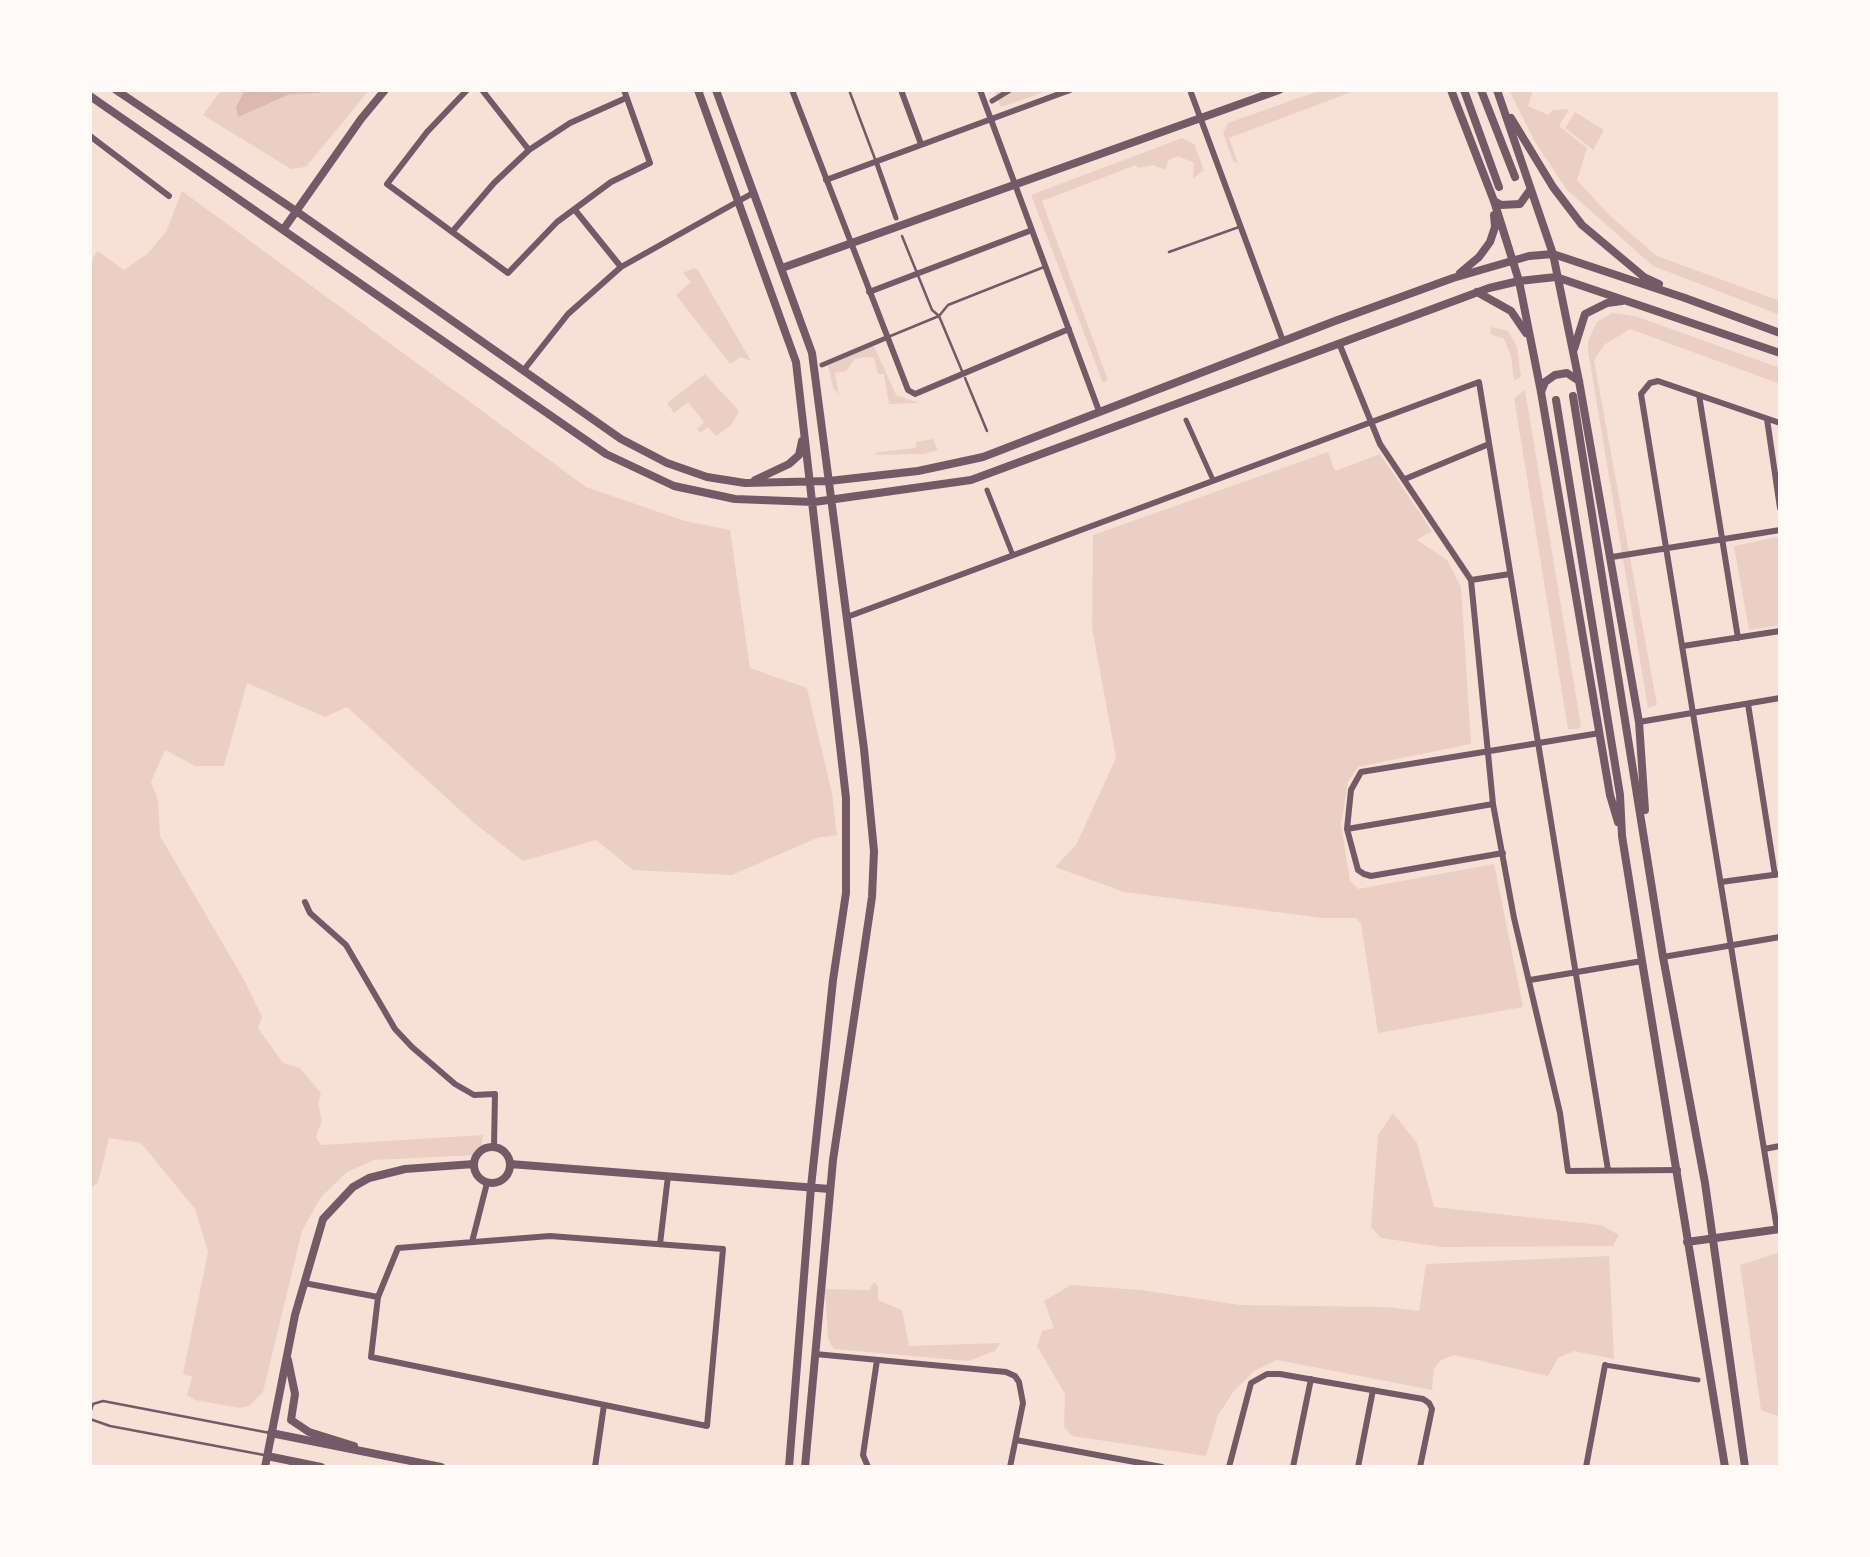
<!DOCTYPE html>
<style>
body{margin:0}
#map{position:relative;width:1870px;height:1557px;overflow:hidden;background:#f7e1d7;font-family:Helvetica,sans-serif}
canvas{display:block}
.frame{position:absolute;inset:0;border:92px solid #fffaf5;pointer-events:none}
</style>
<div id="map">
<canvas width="1870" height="1557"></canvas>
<div class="frame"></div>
</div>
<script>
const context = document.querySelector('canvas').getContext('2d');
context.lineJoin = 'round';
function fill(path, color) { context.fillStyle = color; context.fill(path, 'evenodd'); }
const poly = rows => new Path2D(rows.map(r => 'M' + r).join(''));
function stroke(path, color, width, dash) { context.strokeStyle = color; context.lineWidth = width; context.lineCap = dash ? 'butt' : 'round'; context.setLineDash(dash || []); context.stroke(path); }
fill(poly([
 [221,90,369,90,306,167,291,169,203,115],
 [994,90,1050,90,1001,107],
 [1321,90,1357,90,1229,138,1238,163,1233,161,1223,133,1228,123],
 [1509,90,1533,90,1528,106,1549,115,1552,110,1569,109,1559,126,1587,148,1577,180,1608,214,1657,256,1780,301,1780,315,1653,266,1567,190,1535,142],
 [1575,112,1604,130,1593,150,1565,128],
 [1182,138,1194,144,1204,170,1193,179,1194,163,1178,156,1169,160,1165,170,1153,165,1138,168,1136,165,1042,201,1108,380,1103,383,1031,195],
 [182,191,586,487,685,521,730,530,750,668,807,688,832,793,837,835,817,838,732,875,633,870,596,840,523,861,474,823,347,707,325,717,247,683,224,766,195,766,165,750,151,782,158,800,160,836,243,978,262,1017,258,1028,283,1063,300,1068,321,1093,318,1104,322,1120,316,1137,321,1145,483,1135,481,1150,477,1155,374,1160,347,1172,321,1197,302,1231,263,1392,249,1406,240,1408,195,1400,187,1395,192,1377,183,1374,208,1252,195,1209,141,1143,109,1138,98,1183,90,1188,90,261,98,251,124,270,147,254,166,232],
 [693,268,698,270,751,361,741,357,730,364,676,295,691,282,683,273],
 [1612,313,1635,316,1780,368,1780,384,1630,329,1604,345,1594,360,1657,705,1648,708,1588,351,1588,341,1597,322],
 [1491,327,1508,331,1517,347,1521,377,1514,381,1511,356,1504,339,1490,334],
 [874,346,896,395,919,403,889,404,884,374,878,374,874,358,867,357,855,359,846,371,835,373,839,395,833,388,828,365],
 [705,374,739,411,732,424,716,436,708,427,700,433,697,429,704,422,688,402,674,413,667,403],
 [1525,390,1581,726,1578,729,1568,729,1514,398],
 [933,439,938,450,924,454,875,455,878,452,916,448,916,442],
 [1328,452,1335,471,1380,454,1432,531,1417,540,1447,560,1461,587,1471,744,1358,767,1348,782,1341,824,1350,881,1358,889,1494,864,1523,1007,1378,1033,1361,924,1356,918,1322,918,1124,892,1055,867,1076,845,1116,758,1092,628,1093,535],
 [1777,537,1780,543,1780,625,1749,630,1734,546],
 [1393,1113,1417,1143,1434,1207,1601,1225,1619,1235,1613,1246,1442,1247,1381,1238,1371,1227,1378,1135],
 [1780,1252,1780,1417,1761,1410,1740,1265],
 [1609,1256,1614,1359,1574,1351,1558,1358,1548,1376,1454,1355,1441,1360,1434,1369,1432,1390,1277,1360,1254,1371,1234,1391,1218,1415,1206,1456,1072,1436,1064,1427,1065,1394,1037,1346,1042,1331,1054,1328,1044,1301,1071,1285,1141,1290,1240,1305,1387,1307,1419,1311,1426,1264],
 [874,1282,878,1286,878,1300,902,1310,909,1346,1000,1343,995,1351,968,1361,834,1349,828,1339,825,1289,869,1290]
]), '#ebcfc5');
fill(poly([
 [245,90,323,90,320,93,290,94,238,117,236,107]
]), '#dcb8b0');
stroke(poly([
 [849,90,875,159],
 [902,236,932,310,939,316,962,371],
 [1169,252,1239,227],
 [888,337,939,316,948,305,1044,267],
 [965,378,987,431],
 [90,1413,93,1404,103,1401,270,1433],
 [90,1419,110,1426,264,1455]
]), '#755966', 2.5);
stroke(poly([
 [992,101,1010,90],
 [876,161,896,218],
 [822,365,886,338],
 [1186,420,1213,480],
 [987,490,1012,553],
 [1605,1365,1698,1380]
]), '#755966', 5);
stroke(poly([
 [467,90,427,132,387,184,508,273,557,222,611,182,650,163,624,90],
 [482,90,529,150],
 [792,90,908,390,915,394,1069,329],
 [901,90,921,144],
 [980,90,1099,411],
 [1190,90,1283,341],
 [90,136,169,196],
 [826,180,1070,90],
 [575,210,621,267],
 [452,232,494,183,529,150,570,123,626,98],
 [869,292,1032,230],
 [1339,343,1380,444,1471,580,1493,804,1514,918,1560,1113,1568,1171,1678,1170],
 [523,371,568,314,621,267,753,193],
 [1699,395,1738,638],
 [1767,419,1780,508],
 [1405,479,1489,444],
 [1612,557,1780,530],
 [1471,580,1510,574],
 [847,617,1479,382,1608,1170],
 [1683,646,1780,631],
 [1748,704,1775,875],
 [1639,722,1780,698],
 [1347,829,1493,804],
 [1503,853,1371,876,1364,874,1358,870,1347,829,1351,790,1361,772,1600,733],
 [1721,882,1780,874],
 [305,902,310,913,346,945,395,1029,412,1047,455,1084,474,1095,495,1094,494,1148],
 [1663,957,1780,937],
 [1530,980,1642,961],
 [1764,1149,1780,1146],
 [1777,1229,1641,394,1650,383,1658,381,1780,423],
 [472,1242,487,1183],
 [660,1244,668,1176],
 [304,1283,378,1297,371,1357,707,1426,723,1249,550,1236,398,1248,378,1297],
 [815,1354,1006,1372,1015,1376,1019,1382,1023,1403,1010,1467],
 [1016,1440,1162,1467],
 [595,1467,604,1405],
 [868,1467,863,1455,877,1360],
 [1229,1467,1251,1383,1267,1374,1280,1374,1423,1399,1429,1403,1432,1409,1420,1467],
 [1293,1467,1311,1379],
 [1358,1467,1373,1390],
 [1586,1467,1605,1365]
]), '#755966', 6);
stroke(poly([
 [116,90,296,211,621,439,667,463,707,477,745,483,829,481,918,471,983,457,1335,321,1453,278,1529,256,1553,254,1685,298,1780,333],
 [698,90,796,362,846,798,846,893,833,980,811,1187,789,1467],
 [716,90,812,353,864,749,874,851,872,897,833,1160,805,1467],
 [1451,90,1494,201,1519,281,1541,392,1610,795,1618,822],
 [1464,90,1499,187],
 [1481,90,1515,177],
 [1497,90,1553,254,1579,381,1639,722,1645,810],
 [90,96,606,454,674,486,735,499,814,502,971,480,1489,288,1519,281,1556,277,1780,353],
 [1511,118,1553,187,1582,225,1644,277,1659,284],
 [1494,201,1501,205,1520,204,1530,190],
 [283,230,361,119,385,90],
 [782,268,1279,90],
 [1460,273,1479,257,1490,242,1495,227,1494,215],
 [1477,292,1511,311,1526,333],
 [1574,349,1585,314,1607,303,1622,301],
 [1541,392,1545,382,1555,375,1567,373,1579,381],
 [1573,396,1663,957,1705,1183,1745,1467],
 [1556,400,1620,795,1622,836,1642,961,1725,1467],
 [755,480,789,464,799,455,802,441],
 '474 1165a18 18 0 1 1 36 0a18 18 0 1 1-36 0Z',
 [510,1164,830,1189],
 [1687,1242,1780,1229],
 [288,1360,295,1394,291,1420,309,1432,354,1446],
 [271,1433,441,1467],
 [267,1456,321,1467],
 [265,1467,295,1315,323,1219,353,1187,369,1178,405,1169,474,1164]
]), '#755966', 8);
</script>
